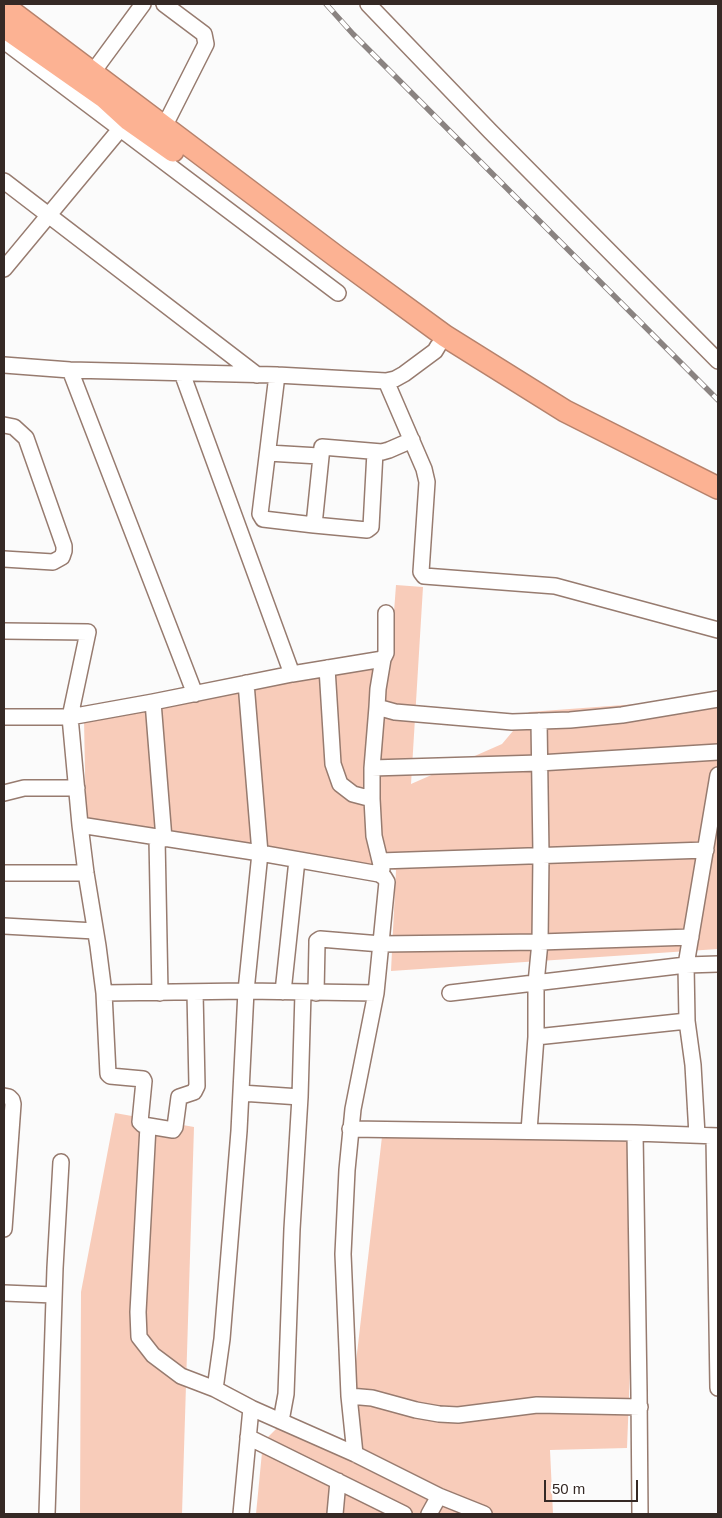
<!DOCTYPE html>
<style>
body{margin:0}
#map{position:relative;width:722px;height:1518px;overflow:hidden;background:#fbfbfb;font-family:Arial,sans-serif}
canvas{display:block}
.frame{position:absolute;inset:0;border:5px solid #352925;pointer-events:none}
.scale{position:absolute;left:544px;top:1480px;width:94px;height:22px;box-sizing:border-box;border:2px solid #352925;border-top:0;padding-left:6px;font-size:15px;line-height:18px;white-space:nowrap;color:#352925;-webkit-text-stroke:4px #fff;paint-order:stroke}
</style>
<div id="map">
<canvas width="722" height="1518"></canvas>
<div class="frame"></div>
<div class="scale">50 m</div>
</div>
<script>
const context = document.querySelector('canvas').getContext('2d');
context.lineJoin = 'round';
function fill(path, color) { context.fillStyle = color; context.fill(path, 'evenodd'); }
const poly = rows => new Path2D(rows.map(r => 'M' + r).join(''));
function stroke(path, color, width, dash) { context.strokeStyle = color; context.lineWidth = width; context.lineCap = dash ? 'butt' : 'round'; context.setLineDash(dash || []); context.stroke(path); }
fill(poly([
 [396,585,423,587,411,784,502,744,529,712,718,698,718,949,391,971,396,870,86,826,84,719,292,680,390,666],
 [115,1113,194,1127,182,1514,80,1514,81,1292],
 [383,1128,639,1138,627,1448,550,1450,553,1514,256,1514,263,1442,278,1427,347,1440]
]), '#f8ccba');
const minor = poly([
 [164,4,204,34,206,44,164,127],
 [368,4,490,131,718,361],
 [4,41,338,293],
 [93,72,143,4],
 [4,181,257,375],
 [4,269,126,122],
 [4,365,70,370,277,375,386,381,395,379,404,374,435,351,438,346],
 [70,370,195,694],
 [182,373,292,674],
 [277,375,260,514,263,519,314,525],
 [386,381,424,469,427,482,421,572,424,576,555,586,718,630],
 [4,425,14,427,26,438,64,546,64,551,62,557,53,562,4,559],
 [375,452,371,527,367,530,314,525,322,447,382,452,389,450,412,440],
 [268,453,319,456],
 [4,631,88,632,70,717,80,825,86,873,98,946,104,993,108,1074,110,1076,143,1079,144,1081,140,1122,143,1125,173,1130,175,1127,179,1097,194,1092,197,1086,195,992],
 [383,659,378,689,377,707,395,712,512,722,570,720,622,715,718,699],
 [327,668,333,764,340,784,353,794,372,799],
 [246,683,260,853,246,991,239,1131,222,1339,215,1389,251,1408,355,1454,439,1496,484,1514],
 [153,702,164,839],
 [377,707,372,768,372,799,374,836,382,869],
 [4,717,70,717,153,702,292,674,383,659,386,653,386,613],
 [372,768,539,763,718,752],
 [4,793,24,788,77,788],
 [80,825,260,853,379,874,384,877,387,882,376,993,353,1109,347,1170,343,1254,349,1396,355,1454],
 [157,838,160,993],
 [380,861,706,850],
 [4,873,86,873],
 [4,926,95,931],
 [283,992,297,860],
 [104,993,246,991,376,993],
 [316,993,317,944,317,941,320,939,381,944,540,942,691,937],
 [450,993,686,965,718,964],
 [536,1037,536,983,540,942,541,855,539,721],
 [241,1093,300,1097],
 [4,1096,9,1097,12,1100,13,1104,4,1229],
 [148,1126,138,1312,139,1337,153,1355,181,1376,215,1389],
 [350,1129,635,1133,718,1136],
 [529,1131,536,1037,687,1021],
 [635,1133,639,1392,640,1514],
 [697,1135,693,1065,687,1021,686,965,718,775],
 [714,1136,718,1388],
 [4,1293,54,1295],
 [349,1396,372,1398,416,1410,439,1414,458,1415,537,1405,640,1407],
 [281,1421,286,1394,292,1229,300,1097,303,993],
 [248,1437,404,1514],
 [47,1514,55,1268,61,1162],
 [241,1514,251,1408],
 [335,1514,338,1481],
 [429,1514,439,1496]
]);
const highway = poly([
 [4,6,337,257,445,336,565,411,718,488],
 [4,27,105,98,129,120,173,151]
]);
stroke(minor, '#977b6f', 18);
stroke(highway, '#b6826c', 24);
stroke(minor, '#fff', 15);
stroke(highway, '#fcb293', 21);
const rail = poly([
 [326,4,353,34,718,400]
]);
stroke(rail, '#8a8381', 5.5);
stroke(rail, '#fff', 4, [11]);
</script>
